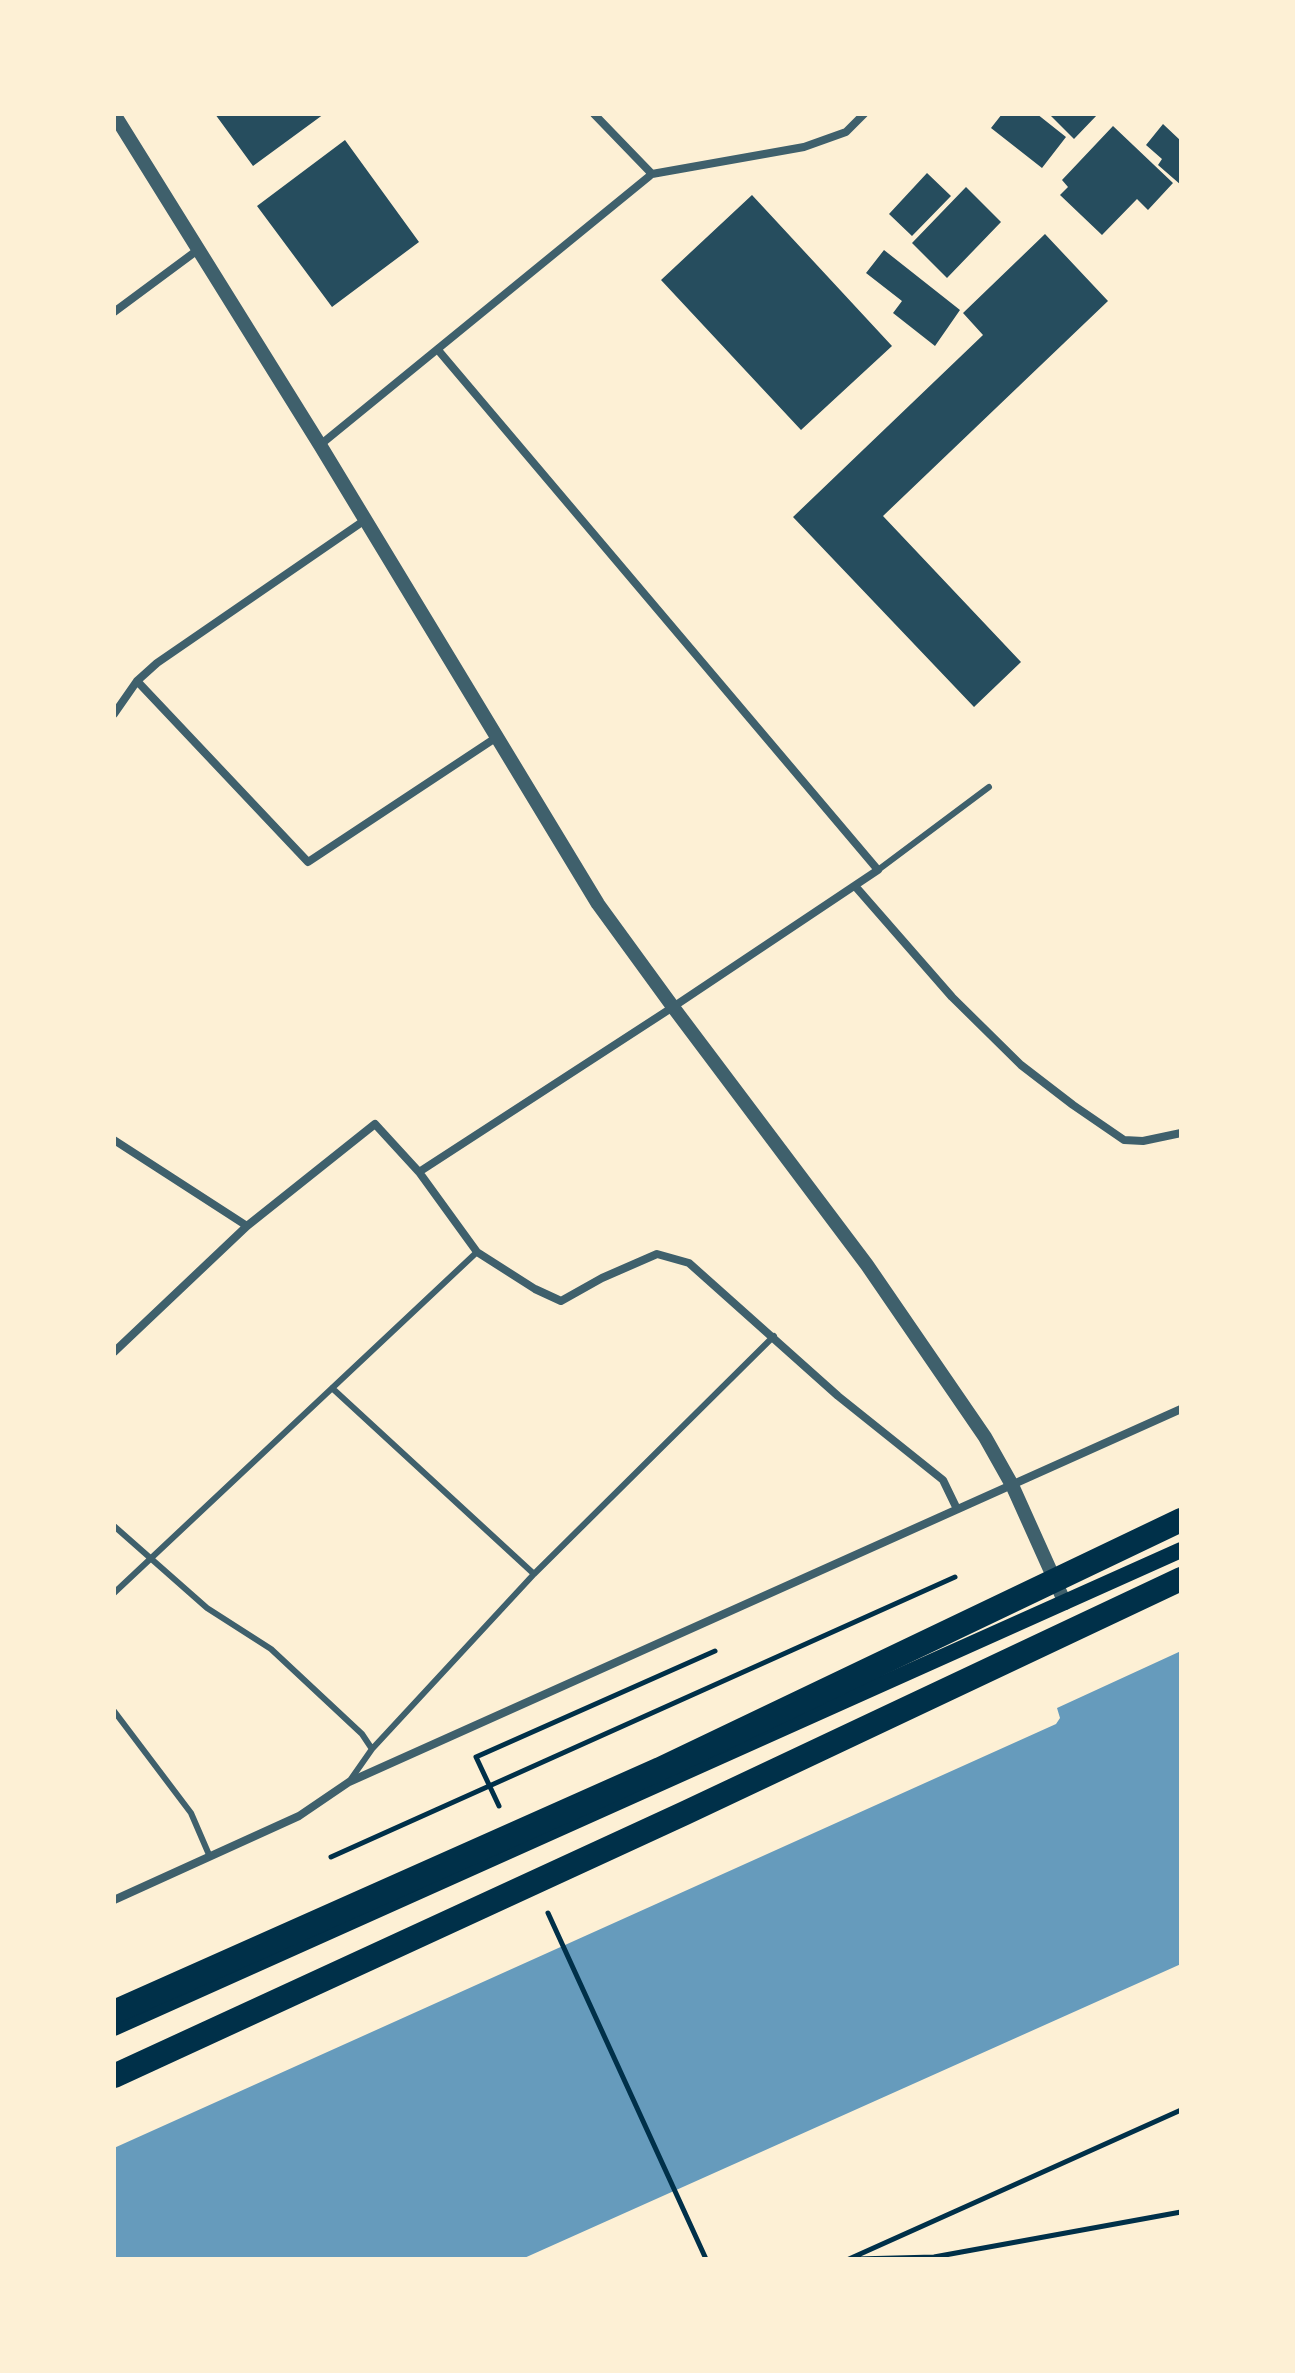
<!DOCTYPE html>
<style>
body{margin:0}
#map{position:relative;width:1295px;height:2373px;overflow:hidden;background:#fdf0d5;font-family:Cabin,sans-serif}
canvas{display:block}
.frame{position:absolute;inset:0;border:116px solid #fdf0d5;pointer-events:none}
</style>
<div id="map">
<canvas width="1295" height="2373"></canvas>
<div class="frame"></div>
</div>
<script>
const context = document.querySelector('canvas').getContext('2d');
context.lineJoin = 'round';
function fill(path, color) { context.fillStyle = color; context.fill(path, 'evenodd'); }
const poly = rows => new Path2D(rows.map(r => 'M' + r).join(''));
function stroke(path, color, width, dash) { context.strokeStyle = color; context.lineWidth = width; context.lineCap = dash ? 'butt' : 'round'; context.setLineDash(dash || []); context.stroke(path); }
fill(poly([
 [1181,1651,1181,1964,522,2259,114,2259,114,2148,1056,1724,1060,1718,1057,1708]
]), '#669bbc');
fill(poly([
 [215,114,324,114,253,166],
 [1002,114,1037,114,1066,137,1042,168,991,128],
 [1049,114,1098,114,1074,139],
 [1163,124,1181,141,1181,185,1158,165,1162,159,1146,145],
 [1113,126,1173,183,1148,210,1137,199,1102,235,1060,195,1068,187,1062,180],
 [345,140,419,242,332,307,257,206],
 [927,173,951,196,912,236,889,214],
 [966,187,1001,222,947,278,912,243],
 [752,195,892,346,801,430,661,280],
 [1045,234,1108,301,883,516,1021,662,974,707,793,517,983,335,963,313],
 [884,250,960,310,935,346,893,313,902,301,866,273]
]), '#264d5e');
stroke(poly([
 [499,1806,476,1757,715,1651],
 [331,1857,955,1577],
 [548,1913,706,2259],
 [849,2259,1181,2110],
 [856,2259,934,2257,1181,2212]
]), '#003049', 5);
stroke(poly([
 [878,870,989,787],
 [332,1388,534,1574],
 [114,1526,207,1608,271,1649,362,1734,372,1749],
 [114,1593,477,1252],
 [114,1711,191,1813,210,1857],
 [351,1779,372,1749,534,1574,774,1336]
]), '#3f606c', 6);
stroke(poly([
 [594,114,652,174],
 [114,312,199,249],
 [320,445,652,174,804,147,846,132,864,114],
 [137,681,308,862,497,737],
 [114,714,137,681,157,663,365,520],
 [855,886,952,997,1021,1065,1073,1105,1124,1140,1143,1141,1181,1133],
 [114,1140,247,1226],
 [419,1172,673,1007,878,870,438,350],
 [114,1352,247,1226,375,1124,419,1172,477,1252,535,1289,561,1301,602,1278,657,1254,689,1263,838,1396,943,1480,957,1509],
 [114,1900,299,1816,349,1782,1181,1409]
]), '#3f606c', 8);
stroke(poly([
 [114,114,320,445,598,904,673,1007,867,1265,985,1437,1012,1485,1065,1603]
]), '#3f606c', 14);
stroke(poly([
 [114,2028,1181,1550]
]), '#003049', 16);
stroke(poly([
 [114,2012,660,1769,1181,1520],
 [114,2076,685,1813,1181,1579]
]), '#003049', 24);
</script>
